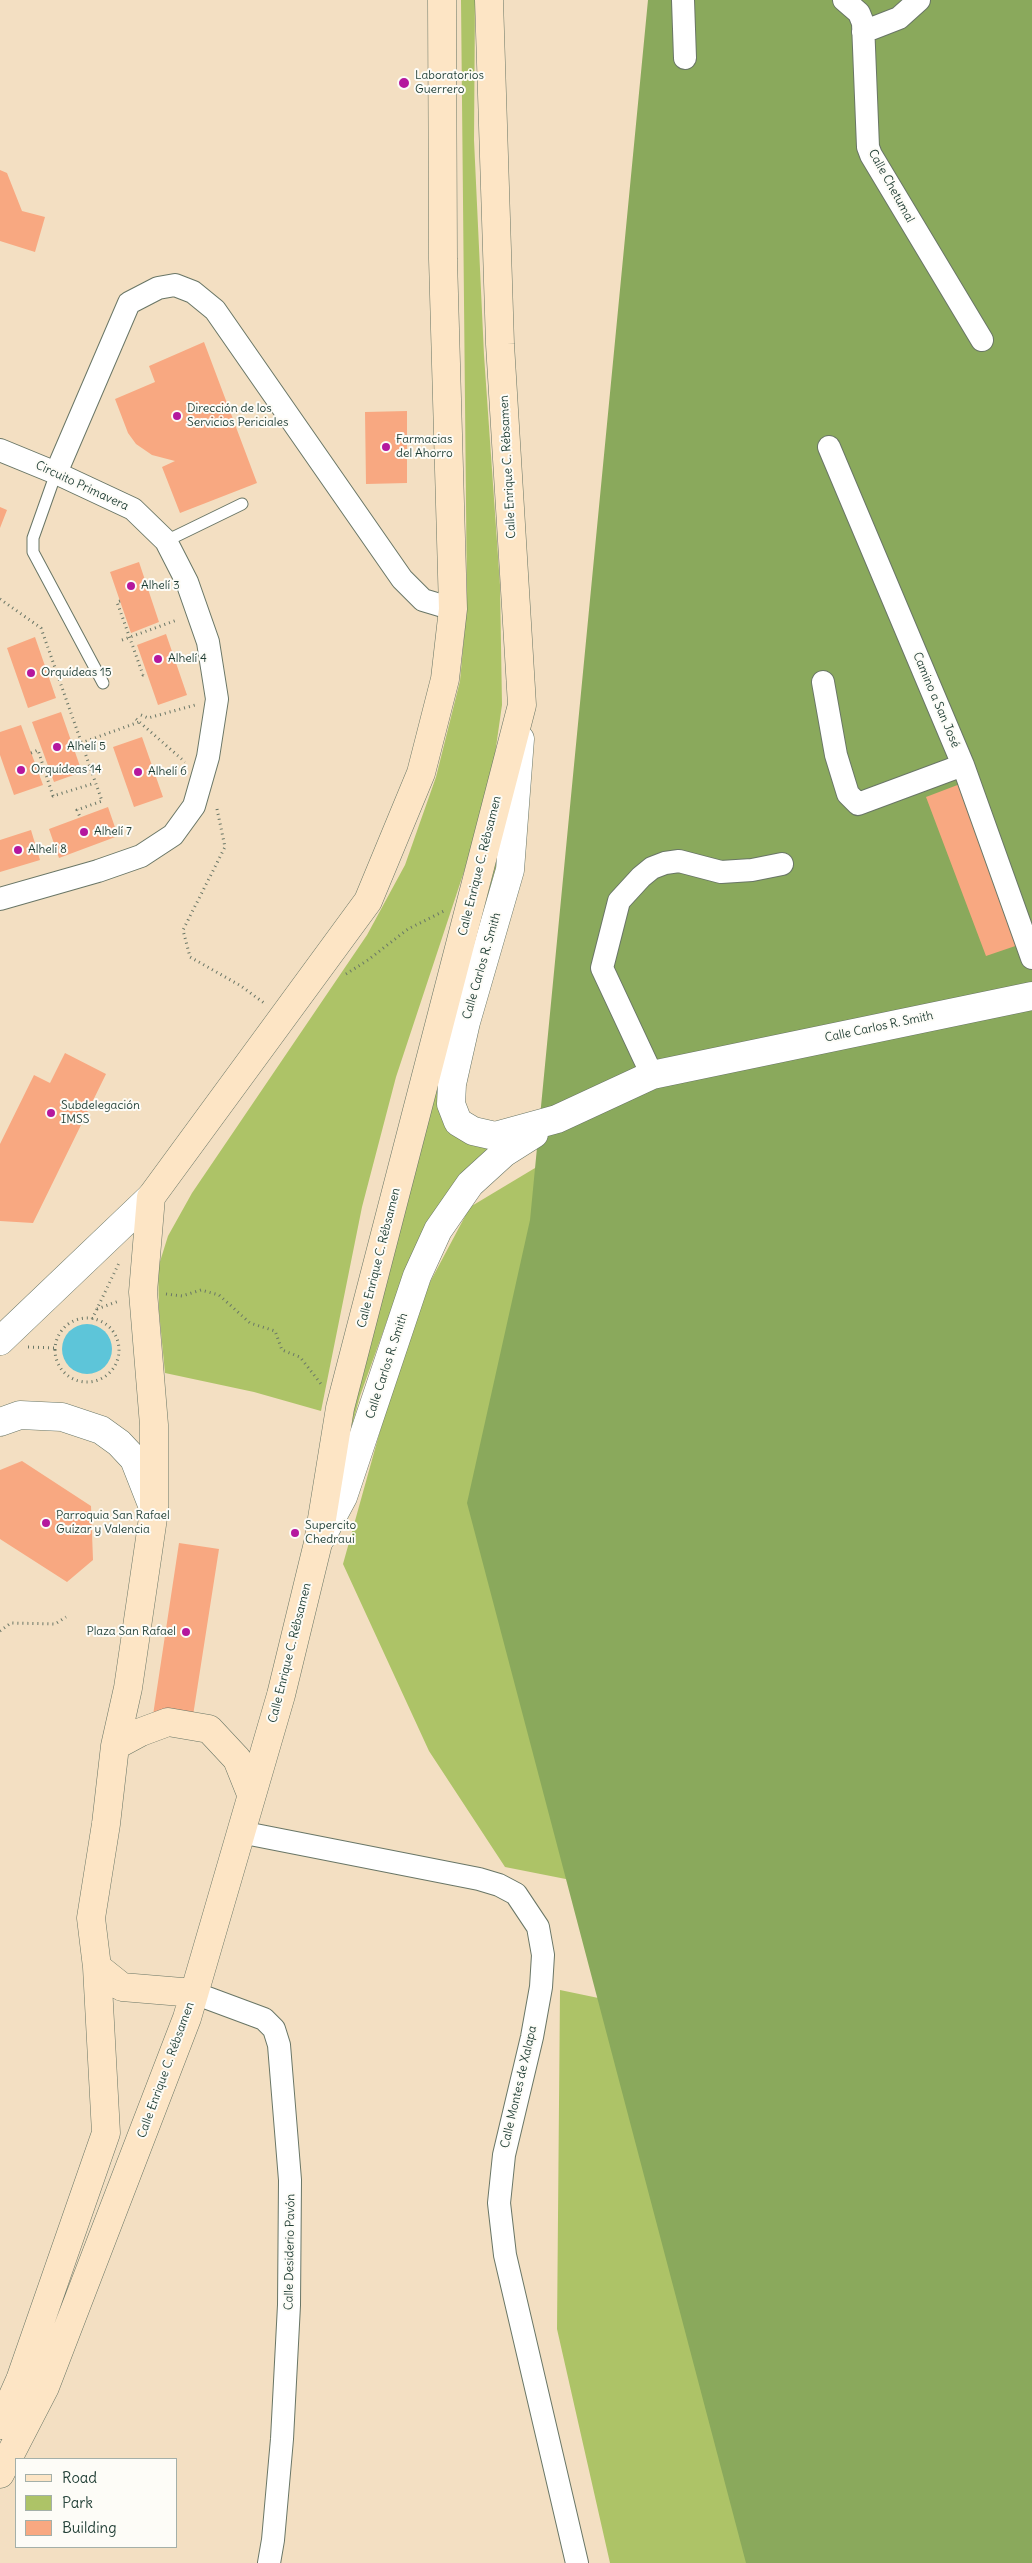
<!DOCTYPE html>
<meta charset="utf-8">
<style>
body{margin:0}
#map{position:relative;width:1032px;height:2563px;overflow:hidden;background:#f3dfc2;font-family:Delius,sans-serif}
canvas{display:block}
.legend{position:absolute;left:15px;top:2458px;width:162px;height:90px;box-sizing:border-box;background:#fdfcf7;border:1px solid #a4b0a9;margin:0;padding:6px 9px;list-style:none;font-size:15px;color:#1f3d34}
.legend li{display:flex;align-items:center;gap:10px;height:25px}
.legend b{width:25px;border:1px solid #a4b0a9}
</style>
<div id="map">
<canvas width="1032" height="2563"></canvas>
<ul class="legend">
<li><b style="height:6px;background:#fde5c5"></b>Road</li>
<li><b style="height:14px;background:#adc367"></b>Park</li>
<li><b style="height:14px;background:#f8a881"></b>Building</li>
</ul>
</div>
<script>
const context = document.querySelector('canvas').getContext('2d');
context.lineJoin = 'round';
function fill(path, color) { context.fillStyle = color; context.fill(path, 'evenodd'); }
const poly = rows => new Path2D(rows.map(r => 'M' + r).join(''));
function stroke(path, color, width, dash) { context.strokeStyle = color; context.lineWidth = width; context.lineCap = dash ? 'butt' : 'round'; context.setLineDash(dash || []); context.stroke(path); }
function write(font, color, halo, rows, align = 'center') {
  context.font = font + ' Delius,sans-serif'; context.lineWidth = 4; context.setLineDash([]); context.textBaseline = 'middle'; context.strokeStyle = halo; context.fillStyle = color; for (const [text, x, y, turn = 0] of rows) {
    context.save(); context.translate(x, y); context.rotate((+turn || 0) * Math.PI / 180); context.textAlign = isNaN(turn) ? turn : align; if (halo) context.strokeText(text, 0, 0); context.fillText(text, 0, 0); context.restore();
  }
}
fill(poly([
 [461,0,475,0,474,140,484,355,500,585,502,705,489,796,396,1077,362,1207,321,1411,254,1392,165,1373,159,1311,158,1268,168,1236,192,1193,367,935,405,865,436,777,460,681,467,604],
 [507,778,500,857,438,1100,492,1149,431,1222,397,1293,360,1396,333,1497,342,1445],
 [640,1105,1032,2563,610,2563,557,2329,560,1990,728,2025,753,1916,505,1867,429,1751,343,1564,412,1316,470,1207]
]), '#adc367');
fill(poly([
 [648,0,1032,0,1032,2563,746,2563,467,1503,530,1220]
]), '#8aa95c');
fill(poly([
 '62 1349a25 25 0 1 1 50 0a25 25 0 1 1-50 0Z'
]), '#5dc5d9');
fill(poly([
 [0,170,7,173,22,211,45,217,35,252,0,241],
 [204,342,257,483,180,513,162,467,175,461,152,455,136,444,128,433,115,399,155,382,149,366],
 [407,411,407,483,366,484,365,412],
 [0,507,7,510,0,528],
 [139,562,159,622,131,633,110,572],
 [166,634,187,695,158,705,137,645],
 [35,637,56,698,28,708,7,648],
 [61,712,82,772,54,782,32,722],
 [21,725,43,785,14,795,0,755,0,732],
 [142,737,163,797,134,807,113,747],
 [968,781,1027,942,986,956,926,797],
 [108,807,118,836,59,858,49,829],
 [31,830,40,860,0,872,0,840],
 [65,1053,106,1074,33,1223,0,1221,0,1144,34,1075,50,1083],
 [22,1461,91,1506,93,1560,67,1582,0,1539,0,1470],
 [179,1543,219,1549,192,1722,153,1715]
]), '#f8a881');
const service = poly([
 [56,473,33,538,33,552,103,683],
 [166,541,242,504]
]);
const minor = poly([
 [683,0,685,58],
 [844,0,859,13,863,23,868,147,871,155,982,340],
 [863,32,899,18,919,0],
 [829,447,963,765,1032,958],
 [0,450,56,473,133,509,166,541,187,582,208,642,217,699,208,757,194,806,173,835,141,856,98,871,0,899],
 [56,473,129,303,158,288,175,285,193,292,215,310,402,579,423,600,453,609],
 [823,682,836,755,848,794,858,804,963,765],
 [652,1075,602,968,619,901,641,877,652,868,665,863,679,861,721,872,752,870,782,864],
 [240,1832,479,1879,499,1885,516,1894,538,1927,543,1955,541,1987,532,2037,504,2155,499,2203,505,2255,577,2563],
 [194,1993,264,2019,274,2029,279,2045,290,2180,289,2305,282,2439,273,2540,269,2563]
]);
const tertiary = poly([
 [520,739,510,870,466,1022,452,1084,451,1104,458,1122,473,1131,495,1136,557,1119,652,1075,1032,996],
 [0,1341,151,1197],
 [0,1422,20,1415,62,1417,101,1430,119,1443,134,1459,154,1510],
 [321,1538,343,1497,417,1276,438,1230,470,1184,504,1153,534,1134]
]);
const secondary = poly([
 [115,1746,141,1732,168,1722,209,1729,237,1759,251,1794],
 [97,1967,122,1987,194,1993],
 [0,2425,20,2380,106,2133,97,1967,91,1918,106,1824,115,1746,128,1688,154,1511,154,1425,143,1292,151,1197,368,901,421,773,445,679,453,609,443,259,442,0],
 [0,2474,45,2387,187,2018,281,1695,318,1543,340,1408,522,705,500,344,489,0]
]);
stroke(service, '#697666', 13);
stroke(minor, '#697666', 24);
stroke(tertiary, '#697666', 29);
stroke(secondary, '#697666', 29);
stroke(poly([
 [0,599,41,628,102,801,77,810,80,817],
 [120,601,117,602,143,675,147,674],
 [122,640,177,620],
 [141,715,148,718,195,705],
 [136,719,185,762],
 [81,743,139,722],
 [31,753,38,750,53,796,95,783],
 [217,809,225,847,183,930,190,957,241,986,264,1003],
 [346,974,368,960,408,929,444,911],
 [166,1294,182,1296,201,1290,219,1295,250,1323,275,1331,282,1350,300,1357,321,1384],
 [97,1309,119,1301],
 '55 1350a32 32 0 1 1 64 0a32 32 0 1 1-64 0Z',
 [92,1319,119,1263],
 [28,1347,56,1348],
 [0,1631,11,1623,55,1624,66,1617]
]), '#697666', 3, [1, 4]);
stroke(service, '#fff', 11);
stroke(minor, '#fff', 22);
stroke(tertiary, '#fff', 28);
stroke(secondary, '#fde5c5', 28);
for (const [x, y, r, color] of [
 [404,83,6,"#b5179e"],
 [177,416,5,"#b5179e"],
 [386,447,5,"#b5179e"],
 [131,586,5,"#b5179e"],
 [158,659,5,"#b5179e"],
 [31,673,5,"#b5179e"],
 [57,747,5,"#b5179e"],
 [21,770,5,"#b5179e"],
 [138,772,5,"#b5179e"],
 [84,832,5,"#b5179e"],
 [18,850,5,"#b5179e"],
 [51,1113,5,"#b5179e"],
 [46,1523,5,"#b5179e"],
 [295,1533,5,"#b5179e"],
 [186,1632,5,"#b5179e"]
]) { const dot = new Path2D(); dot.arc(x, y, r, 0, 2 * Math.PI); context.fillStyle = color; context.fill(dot); stroke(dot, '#fdfcf7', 2); }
write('12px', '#1f3d34', '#fdfcf7', [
 ["Laboratorios",415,76],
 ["Guerrero",415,90],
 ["Dirección de los",187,409],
 ["Servicios Periciales",187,423],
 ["Farmacias",396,440],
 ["del Ahorro",396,454],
 ["Alhelí 3",141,586],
 ["Alhelí 4",168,659],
 ["Orquídeas 15",41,673],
 ["Alhelí 5",67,747],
 ["Orquídeas 14",31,770],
 ["Alhelí 6",148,772],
 ["Alhelí 7",94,832],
 ["Alhelí 8",28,850],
 ["Subdelegación",61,1106],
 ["IMSS",61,1120],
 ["Parroquia San Rafael",56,1516],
 ["Guízar y Valencia",56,1530],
 ["Supercito",305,1526],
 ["Chedraui",305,1540],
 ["Plaza San Rafael",176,1632,"right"]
], 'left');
write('12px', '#1f3d34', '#fdfcf7', [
 ["Calle Chetumal",891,186,61],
 ["Calle Enrique C. Rébsamen",508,467,-93],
 ["Circuito Primavera",82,486,25],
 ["Camino a San José",936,700,67],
 ["Calle Enrique C. Rébsamen",480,866,-76],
 ["Calle Carlos R. Smith",482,966,-74],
 ["Calle Carlos R. Smith",879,1027,-12],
 ["Calle Enrique C. Rébsamen",379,1258,-76],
 ["Calle Carlos R. Smith",387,1366,-72],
 ["Calle Enrique C. Rébsamen",290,1653,-76],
 ["Calle Enrique C. Rébsamen",166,2070,-70],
 ["Calle Montes de Xalapa",519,2087,-77],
 ["Calle Desiderio Pavón",290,2252,-89]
]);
</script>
